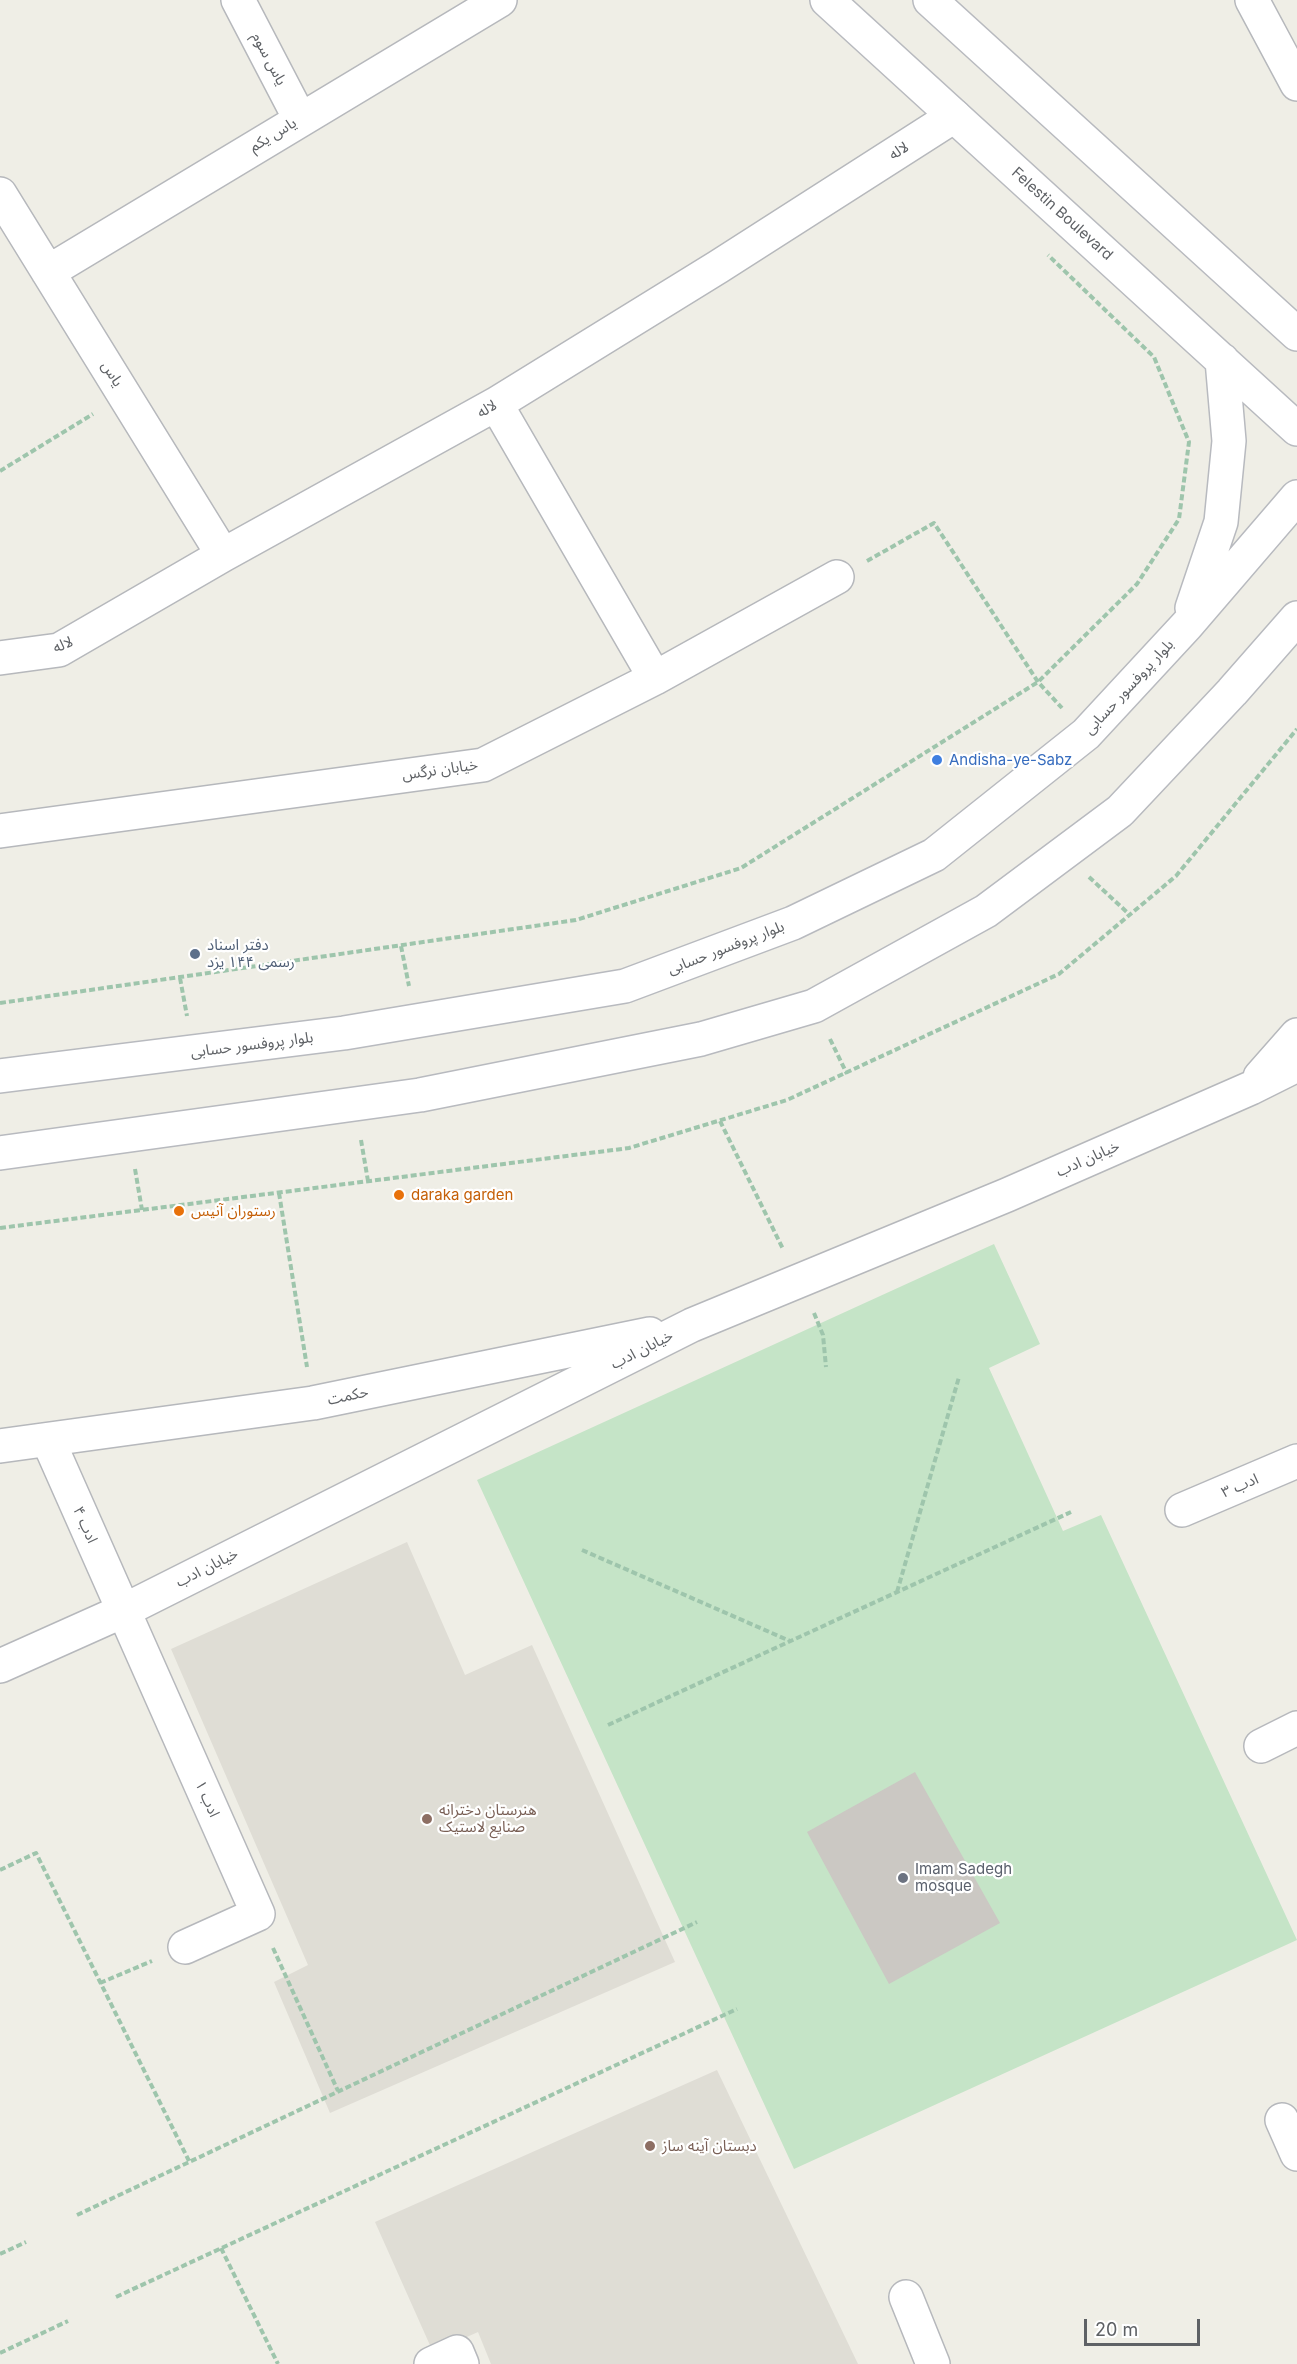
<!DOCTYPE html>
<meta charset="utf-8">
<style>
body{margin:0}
#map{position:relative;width:1297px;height:2364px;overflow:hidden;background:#efeee6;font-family:Inter,sans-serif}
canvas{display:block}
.scale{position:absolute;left:1084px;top:2319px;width:116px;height:27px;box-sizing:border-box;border:3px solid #5e6165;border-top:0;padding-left:8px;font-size:18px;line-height:21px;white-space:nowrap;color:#5e6165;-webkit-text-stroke:4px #fff;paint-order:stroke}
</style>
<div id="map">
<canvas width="1297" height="2364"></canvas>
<div class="scale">20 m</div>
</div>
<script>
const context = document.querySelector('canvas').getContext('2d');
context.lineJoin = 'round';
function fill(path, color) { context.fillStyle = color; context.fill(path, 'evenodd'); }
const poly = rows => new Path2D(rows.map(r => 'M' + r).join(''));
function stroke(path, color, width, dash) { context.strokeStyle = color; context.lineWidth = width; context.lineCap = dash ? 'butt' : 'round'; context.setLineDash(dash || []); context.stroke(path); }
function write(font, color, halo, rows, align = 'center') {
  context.font = font + ' Inter,"Noto Sans Arabic",sans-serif'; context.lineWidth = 4.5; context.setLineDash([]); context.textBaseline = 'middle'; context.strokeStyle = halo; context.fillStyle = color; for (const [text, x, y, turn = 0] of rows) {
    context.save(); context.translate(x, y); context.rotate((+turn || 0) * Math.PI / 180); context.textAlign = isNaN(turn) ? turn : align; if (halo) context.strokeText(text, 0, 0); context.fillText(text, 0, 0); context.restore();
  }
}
fill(poly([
 [407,1542,465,1675,532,1645,675,1962,330,2113,274,1982,308,1965,171,1649],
 [717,2070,858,2364,491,2364,478,2332,433,2352,375,2222]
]), '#dfddd5');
fill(poly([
 [994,1244,1040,1344,989,1368,1063,1531,1101,1515,1297,1940,794,2169,477,1480]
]), '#c5e4c7');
fill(poly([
 [915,1772,1000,1923,889,1984,807,1832]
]), '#cbc8c3');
const street = poly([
 [238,0,300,119],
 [1252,0,1297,84],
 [0,194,223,555],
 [48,272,500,0],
 [496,404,655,678],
 [0,658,59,650,223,555,496,404,718,267,954,116],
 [0,831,483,765,655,678,837,577],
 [1260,1077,1297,1035],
 [48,1440,258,1914,185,1947],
 [0,1446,313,1403,650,1334],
 [1182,1510,1297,1461],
 [0,1666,123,1611,692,1325,1007,1195,1251,1088,1297,1065],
 [1261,1746,1297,1728],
 [1282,2120,1297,2154],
 [906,2297,933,2364],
 [431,2364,457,2352,462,2364]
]);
const secondary = poly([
 [827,0,1297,429],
 [930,0,1297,334],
 [1192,608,1221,522,1229,441,1222,360],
 [0,1076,344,1033,625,986,793,923,934,855,1086,734,1187,625,1297,497],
 [0,1153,420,1095,701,1039,814,1006,986,911,1120,811,1232,692,1297,618]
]);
stroke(street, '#b6b8bc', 36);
stroke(secondary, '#b8babf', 36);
stroke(poly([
 [0,471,93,414],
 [867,561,934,523,1038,682,1062,708],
 [1089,877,1130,915],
 [401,946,409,986],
 [180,978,187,1016],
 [0,1003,576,920,741,868,1038,682,1137,584,1179,519,1189,442,1154,357,1048,255],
 [830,1039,847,1074],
 [720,1121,783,1249],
 [361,1140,368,1181],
 [135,1169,142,1210],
 [279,1193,307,1367],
 [0,1228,629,1148,787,1100,1059,974,1176,876,1297,729],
 [814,1313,823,1335,826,1367],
 [582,1550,790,1641],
 [897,1592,959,1377],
 [608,1725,1071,1512],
 [0,1870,36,1853,189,2161],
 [273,1948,338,2091],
 [100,1983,152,1961],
 [77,2215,697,1922],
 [221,2248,278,2364],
 [0,2254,26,2242],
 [116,2297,737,2009],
 [0,2353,68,2321]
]), '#9ec5ac', 4, [6, 3]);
stroke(street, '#fff', 33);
stroke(secondary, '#fff', 33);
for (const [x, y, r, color] of [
 [937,760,6,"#3f7fe0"],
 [195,954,6,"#5c6f8a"],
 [399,1195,6,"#e8710a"],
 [179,1211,6,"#e8710a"],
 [427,1819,6,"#8d6e63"],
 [903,1878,6,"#6b7280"],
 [650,2146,6,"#8d6e63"]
]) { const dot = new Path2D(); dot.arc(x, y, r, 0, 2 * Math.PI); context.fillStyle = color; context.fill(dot); stroke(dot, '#fff', 2); }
write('15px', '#5e6165', '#fff', [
 ["یاس سوم",269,59,62],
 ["یاس یکم",273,135,-31],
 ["لاله",899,151,-33],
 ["Felestin Boulevard",1062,214,42],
 ["یاس",112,374,58],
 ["لاله",487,409,-30],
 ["لاله",63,645,-23],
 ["بلوار پروفسور حسابی",1129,687,-47],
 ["خیابان نرگس",440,770,-8],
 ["بلوار پروفسور حسابی",726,948,-21],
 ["بلوار پروفسور حسابی",252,1045,-7],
 ["خیابان ادب",1088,1159,-24],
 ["خیابان ادب",642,1350,-27],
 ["حکمت",348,1396,-12],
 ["ادب ۳",1240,1486,-23],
 ["ادب ۴",85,1525,66],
 ["خیابان ادب",207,1568,-27],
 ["ادب ۱",207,1799,66]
]);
write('15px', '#366cbe', '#fff', [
 ["Andisha-ye-Sabz",949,760]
], 'left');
write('15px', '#4e5e75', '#fff', [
 ["دفتر اسناد",207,945],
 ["رسمی ۱۴۴ یزد",207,962]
], 'left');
write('15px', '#c56008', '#fff', [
 ["daraka garden",411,1195],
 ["رستوران آنیس",191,1211]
], 'left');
write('15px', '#785e54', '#fff', [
 ["هنرستان دخترانه",439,1810],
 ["صنایع لاستیک",439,1827],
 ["دبستان آینه ساز",662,2146]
], 'left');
write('15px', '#5b616d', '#fff', [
 ["Imam Sadegh",915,1869],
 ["mosque",915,1886]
], 'left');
</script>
